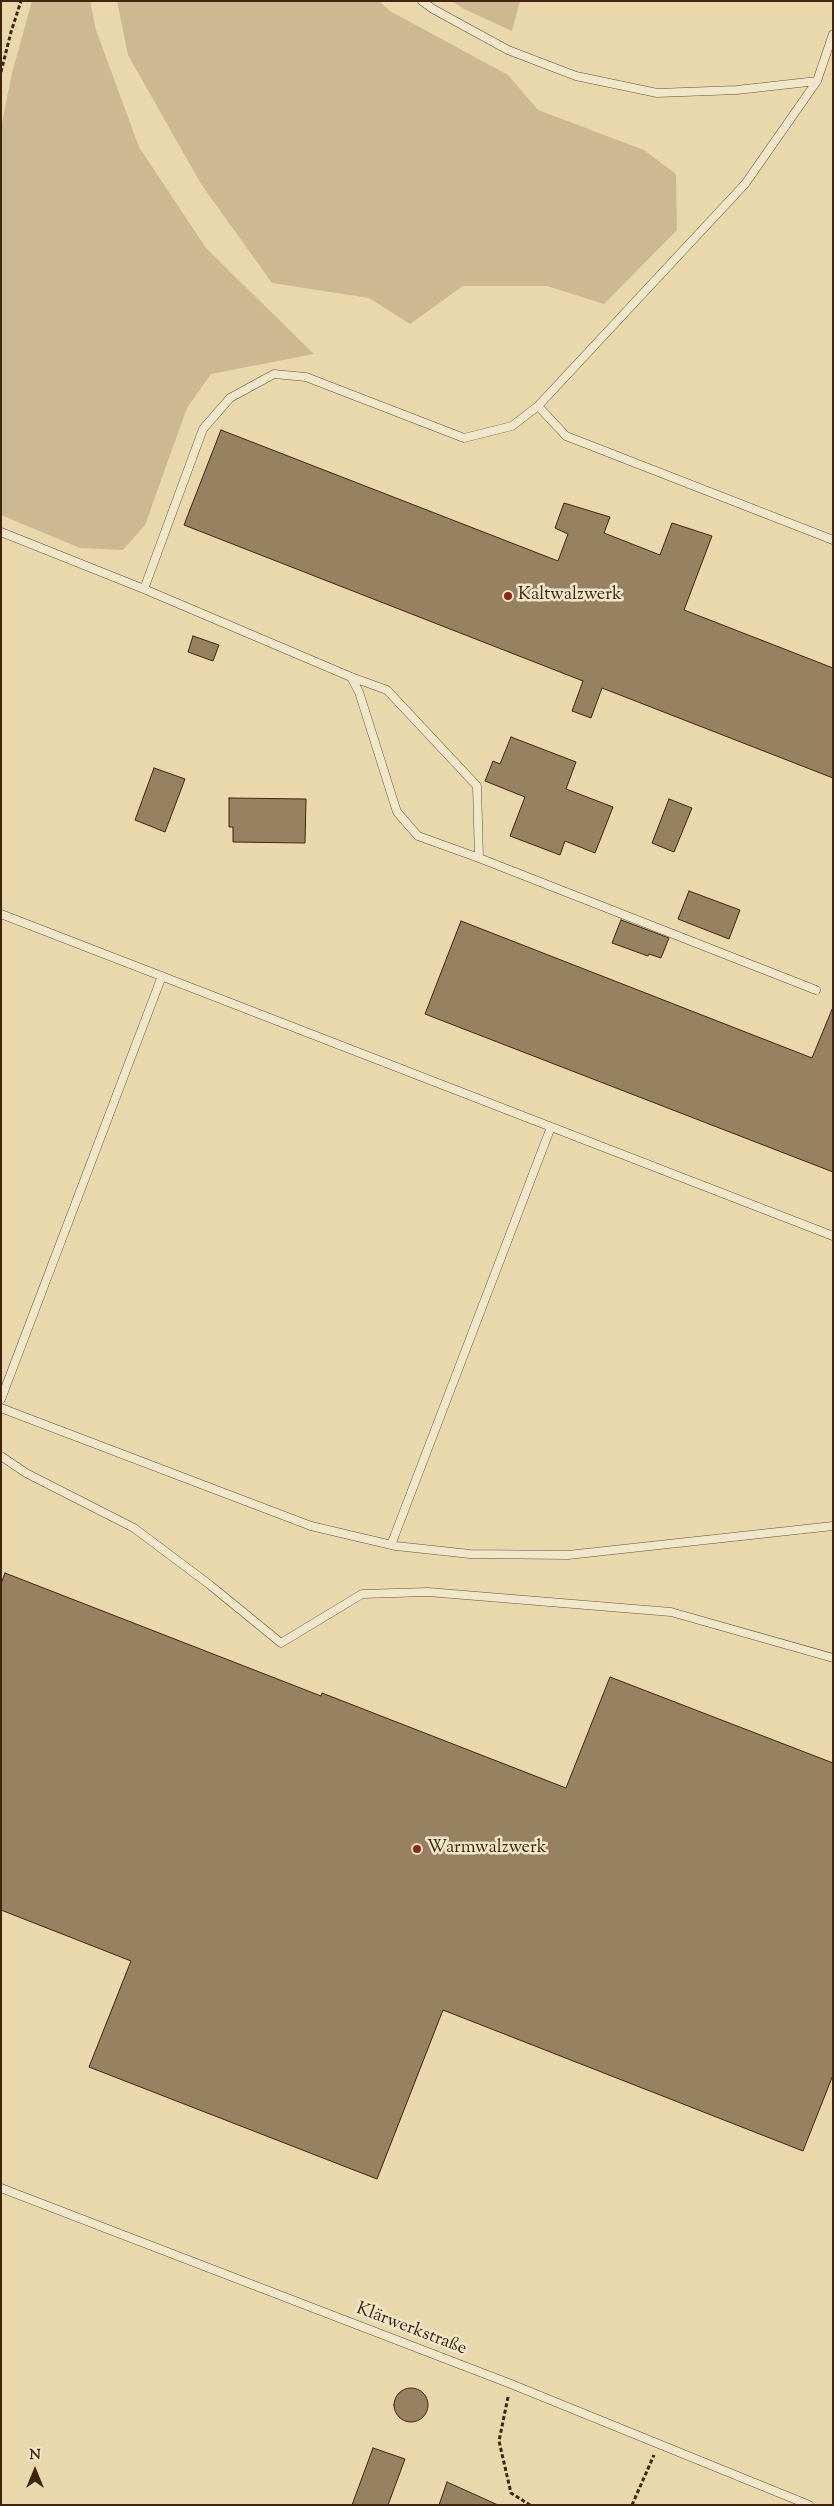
<!DOCTYPE html>
<meta charset="utf-8">
<style>
body{margin:0}
#map{position:relative;width:834px;height:2506px;overflow:hidden;background:#e8d8ac;font-family:"Sorts Mill Goudy",serif}
canvas{display:block}
.frame{position:absolute;inset:0;border:2px solid #41230e;pointer-events:none}
.north{position:absolute;left:10px;top:2446px;width:50px;height:50px;-webkit-text-stroke:4px #f0e6c9;paint-order:stroke;rotate:0deg;font-size:14px;font-weight:700;line-height:20px;text-align:center;color:#41230e}
.north::after{content:'';display:block;margin:auto;width:18px;height:22px;background:#41230e;clip-path:polygon(50% 0,100% 100%,50% 72%,0 100%)}
</style>
<div id="map">
<canvas width="834" height="2506"></canvas>
<div class="frame"></div>
<div class="north">N</div>
</div>
<script>
const context = document.querySelector('canvas').getContext('2d');
context.lineJoin = 'round';
function fill(path, color) { context.fillStyle = color; context.fill(path, 'evenodd'); }
const poly = rows => new Path2D(rows.map(r => 'M' + r).join(''));
function stroke(path, color, width, dash) { context.strokeStyle = color; context.lineWidth = width; context.lineCap = dash ? 'butt' : 'round'; context.setLineDash(dash || []); context.stroke(path); }
function write(font, color, halo, rows, align = 'center') {
  context.font = font + ' "Sorts Mill Goudy",serif'; context.lineWidth = 5; context.setLineDash([]); context.textBaseline = 'middle'; context.strokeStyle = halo; context.fillStyle = color; for (const [text, x, y, turn = 0] of rows) {
    context.save(); context.translate(x, y); context.rotate((+turn || 0) * Math.PI / 180); context.textAlign = isNaN(turn) ? turn : align; if (halo) context.strokeText(text, 0, 0); context.fillText(text, 0, 0); context.restore();
  }
}
fill(poly([
 [32,1,90,1,96,30,139,147,206,248,314,354,211,374,187,408,145,525,123,550,80,548,1,515,1,128,12,73],
 [117,1,379,1,390,11,508,75,538,110,644,150,676,174,677,230,604,304,547,286,463,286,410,324,369,298,272,283,201,184,128,55],
 [452,1,520,1,512,31,464,9]
]), '#ccb991');
const building = poly([
 [221,430,558,561,568,534,555,528,564,503,610,517,604,533,660,555,672,523,712,536,684,610,833,668,833,778,602,688,591,718,572,711,583,681,184,525,221,430],
 [193,636,219,645,213,661,188,652,193,636],
 [511,737,576,762,566,789,613,807,595,853,565,841,560,855,510,836,525,797,485,781,493,761,500,764,511,737],
 [154,768,185,779,165,832,135,820,154,768],
 [229,798,306,799,305,843,233,842,233,827,229,827,229,798],
 [669,799,692,808,674,852,652,843,669,799],
 [689,891,740,910,729,939,678,919,689,891],
 [621,920,669,938,661,958,649,954,648,956,612,943,621,920],
 [461,921,812,1058,833,1007,833,1172,425,1014,461,921],
 [5,1573,321,1696,322,1693,566,1788,610,1677,833,1763,833,2075,803,2151,443,2010,377,2179,89,2067,131,1961,1,1910,1,1584,5,1573],
 '394 2405a17 17 0 1 1 34 0a17 17 0 1 1-34 0Z',
 [373,2448,405,2459,388,2505,352,2505,373,2448],
 [447,2482,498,2505,439,2505,447,2482]
]);
fill(building, '#988160');
stroke(building, '#41230e', 1);
const lane = poly([
 [422,1,433,9,508,50,576,76,657,93,737,90,817,81],
 [833,34,817,81,745,184,538,406,566,436,833,540],
 [1,532,144,589,351,677,387,690,477,786,479,858,816,990],
 [144,589,203,429,230,398,274,374,306,377,464,438,512,426,538,406],
 [351,677,359,692,397,812,418,836,479,858],
 [1,914,833,1236],
 [1,1399,162,976],
 [1,1408,311,1526,396,1546,470,1554,568,1555,833,1526],
 [1,1456,26,1473,134,1528,210,1585,281,1643,362,1594,428,1592,671,1612,833,1658],
 [391,1545,551,1127],
 [1,2188,511,2384,809,2505]
]);
stroke(lane, '#6b5036', 9);
stroke(poly([
 [1,72,11,32,21,1],
 [508,2397,499,2441,511,2493,530,2505],
 [632,2505,654,2455]
]), '#41230e', 3, [4, 2.5]);
stroke(lane, '#f0e6c9', 8);
for (const [x, y, r, color] of [
 [508,596,5,"#8f2418"],
 [417,1849,5,"#8f2418"]
]) { const dot = new Path2D(); dot.arc(x, y, r, 0, 2 * Math.PI); context.fillStyle = color; context.fill(dot); stroke(dot, '#f0e6c9', 2); }
write('18px', '#41230e', '#f0e6c9', [
 ["Kaltwalzwerk",518,596],
 ["Warmwalzwerk",427,1849]
], 'left');
write('18px', '#41230e', '#f0e6c9', [
 ["Klärwerkstraße",411,2330,21]
]);
</script>
